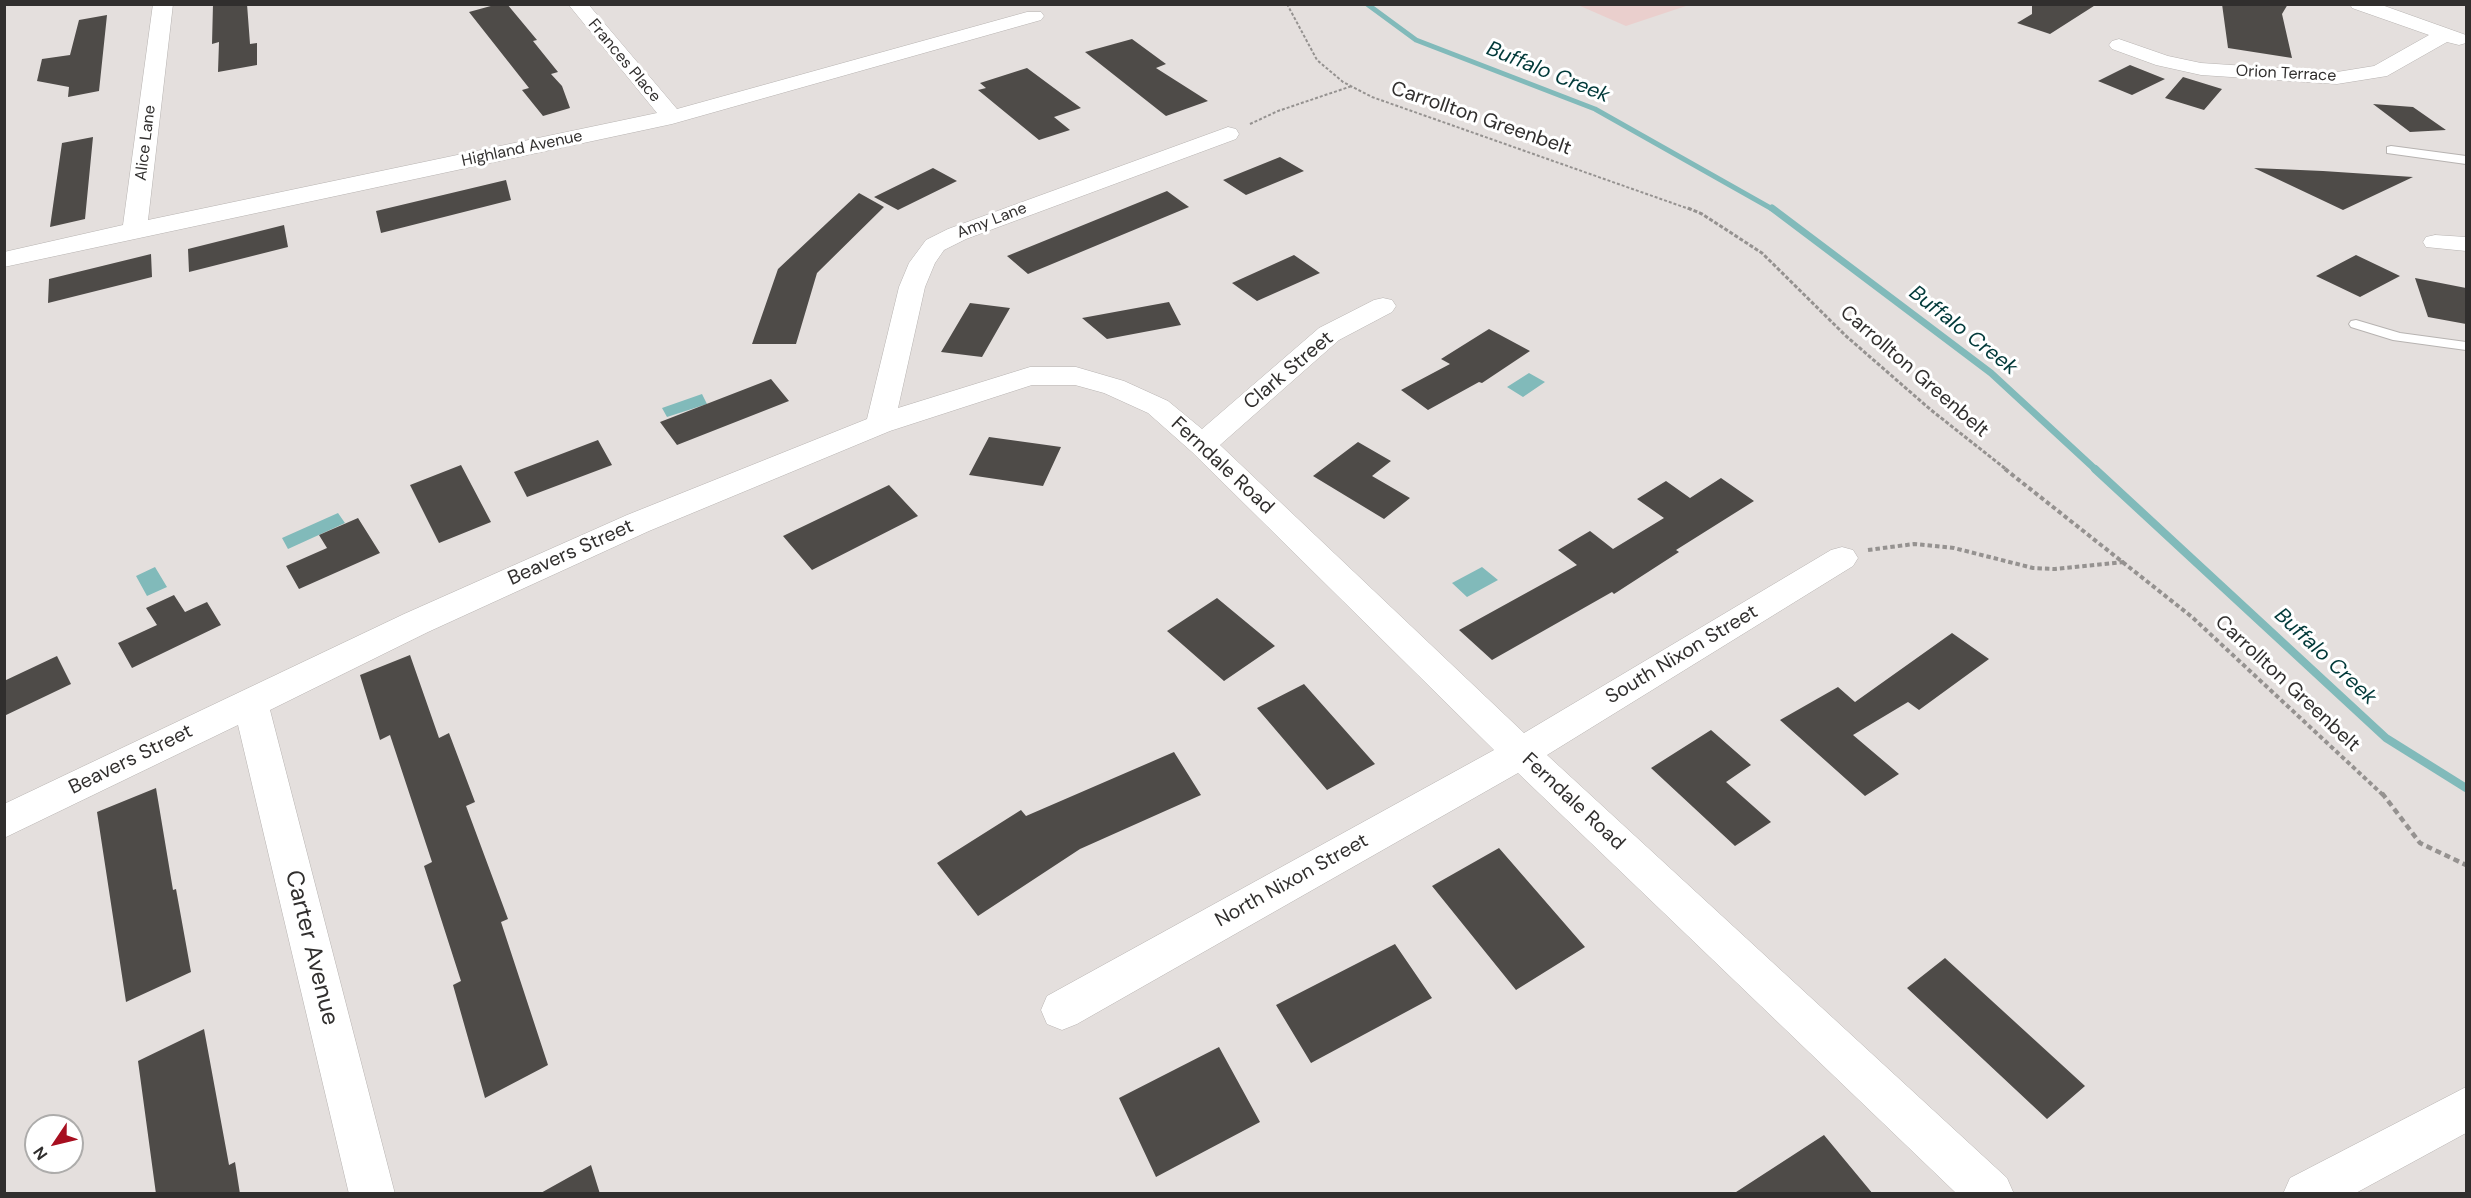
<!DOCTYPE html>
<style>
body{margin:0}
#map{position:relative;width:2471px;height:1198px;overflow:hidden;background:#e4dfdd;font-family:"DM Sans",sans-serif}
canvas{display:block}
.frame{position:absolute;inset:0;border:6px solid #312f2e;pointer-events:none}
.north{position:absolute;left:24px;top:1114px;width:60px;height:60px;box-sizing:border-box;background:#fff;border:2px solid #adacab;border-radius:50%;rotate:235deg;font-size:16px;font-weight:700;line-height:24px;text-align:center;color:#312f2e}
.north::after{content:'';display:block;margin:auto;width:21px;height:27px;background:#a70f20;clip-path:polygon(50% 0,100% 100%,50% 72%,0 100%)}
</style>
<div id="map">
<canvas width="2471" height="1198"></canvas>
<div class="frame"></div>
<div class="north">N</div>
</div>
<script>
const context = document.querySelector('canvas').getContext('2d');
context.lineJoin = 'round';
function fill(path, color) { context.fillStyle = color; context.fill(path, 'evenodd'); }
const poly = rows => new Path2D(rows.map(r => 'M' + r).join(''));
function stroke(path, color, width, dash) { context.strokeStyle = color; context.lineWidth = width; context.lineCap = dash ? 'butt' : 'round'; context.setLineDash(dash || []); context.stroke(path); }
function write(font, color, halo, rows, align = 'center') {
  context.font = font + ' "DM Sans",sans-serif'; context.lineWidth = 6; context.setLineDash([]); context.textBaseline = 'middle'; context.strokeStyle = halo; context.fillStyle = color; for (const [text, x, y, turn = 0] of rows) {
    context.save(); context.translate(x, y); context.rotate((+turn || 0) * Math.PI / 180); context.textAlign = isNaN(turn) ? turn : align; if (halo) context.strokeText(text, 0, 0); context.fillText(text, 0, 0); context.restore();
  }
}
fill(poly([
 [1578,5,1689,5,1626,26]
]), '#eacfcd');
fill(poly([
 [1529,373,1545,382,1523,397,1507,387],
 [702,394,707,404,667,417,662,408],
 [338,513,345,523,288,549,282,538],
 [155,567,167,587,147,596,136,576],
 [1482,567,1498,580,1467,597,1452,583]
]), '#81baba');
stroke(poly([
 [1367,4,1416,40,1595,109,1774,210]
]), '#81baba', 5);
stroke(poly([
 [1772,208,1991,373,2096,470]
]), '#81baba', 7);
stroke(poly([
 [2095,469,2386,738,2466,788]
]), '#81baba', 8);
fill(poly([
 [213,4,247,4,250,44,257,43,257,65,218,72,219,42,212,44],
 [498,4,507,4,537,40,533,41,558,72,551,74,562,86,570,108,543,116,522,90,529,88,469,12],
 [2032,4,2097,4,2050,34,2017,23,2032,14],
 [2222,4,2288,4,2282,14,2292,58,2228,48],
 [107,15,99,91,68,97,69,87,37,81,42,59,70,55,79,20],
 [1132,39,1166,64,1156,68,1208,101,1166,116,1085,52],
 [2130,65,2165,79,2132,95,2098,81],
 [1027,68,1081,108,1054,117,1070,130,1039,140,978,90,986,88,980,83],
 [2183,77,2222,89,2204,110,2165,98],
 [2373,104,2413,107,2446,130,2410,132],
 [93,137,85,219,50,227,62,143],
 [1280,157,1304,171,1246,195,1223,180],
 [933,168,957,181,898,210,874,197],
 [2254,168,2323,171,2413,177,2343,210],
 [506,180,511,200,381,233,376,211],
 [1167,191,1189,207,1028,274,1007,256],
 [859,193,884,207,817,273,796,344,752,344,778,269],
 [284,225,288,247,189,272,188,249],
 [151,254,152,277,48,303,49,279],
 [1294,255,1320,273,1257,301,1232,283],
 [2356,255,2400,276,2360,297,2316,276],
 [2415,278,2466,288,2466,324,2428,317],
 [1169,302,1181,325,1107,339,1082,318],
 [970,303,1010,308,982,357,941,352],
 [1489,329,1530,351,1482,383,1479,382,1428,410,1401,390,1450,364,1441,359],
 [771,379,789,401,677,445,660,422],
 [989,437,1061,447,1043,486,969,475],
 [598,440,612,465,527,497,514,472],
 [1358,442,1391,461,1372,476,1410,498,1384,519,1313,476],
 [461,465,491,522,439,543,410,485],
 [1721,478,1754,501,1676,550,1679,552,1614,594,1612,592,1492,660,1459,630,1577,565,1558,550,1590,531,1613,549,1664,518,1637,499,1666,481,1690,498],
 [889,485,918,516,812,570,783,536],
 [358,518,380,553,299,589,286,566,327,548,319,535],
 [174,595,185,612,207,602,221,625,132,668,118,643,157,625,146,608],
 [1217,598,1275,646,1224,681,1167,631],
 [1952,633,1989,659,1919,710,1908,702,1853,735,1899,774,1865,796,1780,720,1838,687,1855,702],
 [410,655,439,738,449,733,475,802,466,806,508,919,501,922,548,1065,485,1098,453,985,461,981,424,866,432,862,390,735,380,740,360,675],
 [57,656,71,684,4,716,4,681],
 [1304,684,1375,764,1327,790,1257,708],
 [1711,730,1751,765,1726,782,1771,822,1735,846,1651,768],
 [1174,752,1201,795,1080,849,978,916,937,863,1021,810,1026,816],
 [156,788,173,890,176,889,191,972,126,1002,97,812],
 [1499,848,1585,947,1516,990,1432,886],
 [1395,944,1432,998,1311,1063,1276,1005],
 [1945,958,2085,1086,2047,1119,1907,988],
 [204,1029,229,1165,235,1162,240,1194,156,1194,138,1061],
 [1219,1047,1260,1122,1156,1177,1119,1098],
 [1824,1135,1873,1194,1733,1194],
 [591,1165,600,1194,539,1194]
]), '#4e4b48');
const service = poly([
 [2391,146,2466,156,2466,164,2387,153,2387,147,2391,146],
 [2356,320,2400,333,2466,342,2466,350,2393,340,2351,327,2349,324,2351,321,2356,320]
]);
const minor = poly([
 [153,4,173,4,148,220,657,113,568,4,588,4,677,109,1027,12,1041,12,1044,16,1041,20,672,124,4,267,4,252,123,225,153,4],
 [2350,4,2379,4,2466,35,2466,43,2459,45,2447,42,2387,76,2337,84,2201,75,2156,65,2112,49,2109,45,2112,41,2119,39,2168,56,2201,63,2337,72,2374,66,2429,35,2352,8,2350,4],
 [1228,127,1236,129,1239,134,1236,139,966,239,944,250,935,263,925,287,898,408,1030,367,1076,367,1124,381,1168,401,1202,429,1319,328,1374,300,1383,298,1392,300,1396,306,1392,312,1339,340,1220,445,1524,733,1831,550,1842,547,1853,550,1858,558,1853,566,1547,755,2007,1178,2014,1194,1957,1194,1518,773,1077,1024,1062,1030,1047,1024,1041,1010,1047,996,1494,750,1192,452,1148,413,1104,393,1075,385,1032,385,890,431,649,531,428,632,270,710,395,1194,349,1194,238,725,4,838,4,804,404,614,627,515,867,419,899,287,909,263,926,240,948,229,1228,127],
 [2435,235,2466,237,2466,251,2426,247,2423,242,2426,237,2435,235]
]);
const tertiary = poly([
 [2466,1087,2466,1133,2354,1194,2283,1194,2290,1178,2466,1087]
]);
stroke(service, '#b7b3b1', 2);
stroke(minor, '#b7b3b1', 1);
stroke(tertiary, '#b7b3b1', 1);
stroke(poly([
 [1287,4,1317,60,1343,82,1372,97,1692,210],
 [1250,124,1278,111,1352,86]
]), '#959290', 2, [3, 2]);
stroke(poly([
 [1688,208,1702,214,1762,253,1846,336,1931,410,2007,470]
]), '#959290', 3, [4, 2]);
stroke(poly([
 [2005,469,2192,617,2383,795],
 [1868,550,1914,544,1954,548,2033,568,2055,569,2124,562]
]), '#959290', 4, [4.5, 3]);
stroke(poly([
 [2382,793,2420,843,2466,865]
]), '#959290', 4.5, [6, 4]);
fill(service, '#fff');
fill(minor, '#fff');
fill(tertiary, '#fff');
write('16px', '#312f2e', '#fff', [
 ["Frances Place",624,61,50],
 ["Orion Terrace",2286,74,3],
 ["Alice Lane",146,143,-83],
 ["Highland Avenue",522,149,-12],
 ["Amy Lane",992,221,-21]
]);
write('20px', '#312f2e', '#fff', [
 ["Carrollton Greenbelt",1481,119,19],
 ["Clark Street",1289,371,-40],
 ["Carrollton Greenbelt",1914,372,41],
 ["Ferndale Road",1222,466,43],
 ["Beavers Street",571,553,-24],
 ["South Nixon Street",1682,655,-31],
 ["Carrollton Greenbelt",2287,684,43],
 ["Beavers Street",131,760,-26],
 ["Ferndale Road",1573,802,43],
 ["North Nixon Street",1292,881,-29]
]);
write('italic 21px', '#003939', '#fff', [
 ["Buffalo Creek",1548,73,22],
 ["Buffalo Creek",1963,331,38],
 ["Buffalo Creek",2325,657,43]
]);
write('24px', '#312f2e', '#fff', [
 ["Carter Avenue",311,948,76]
]);
</script>
